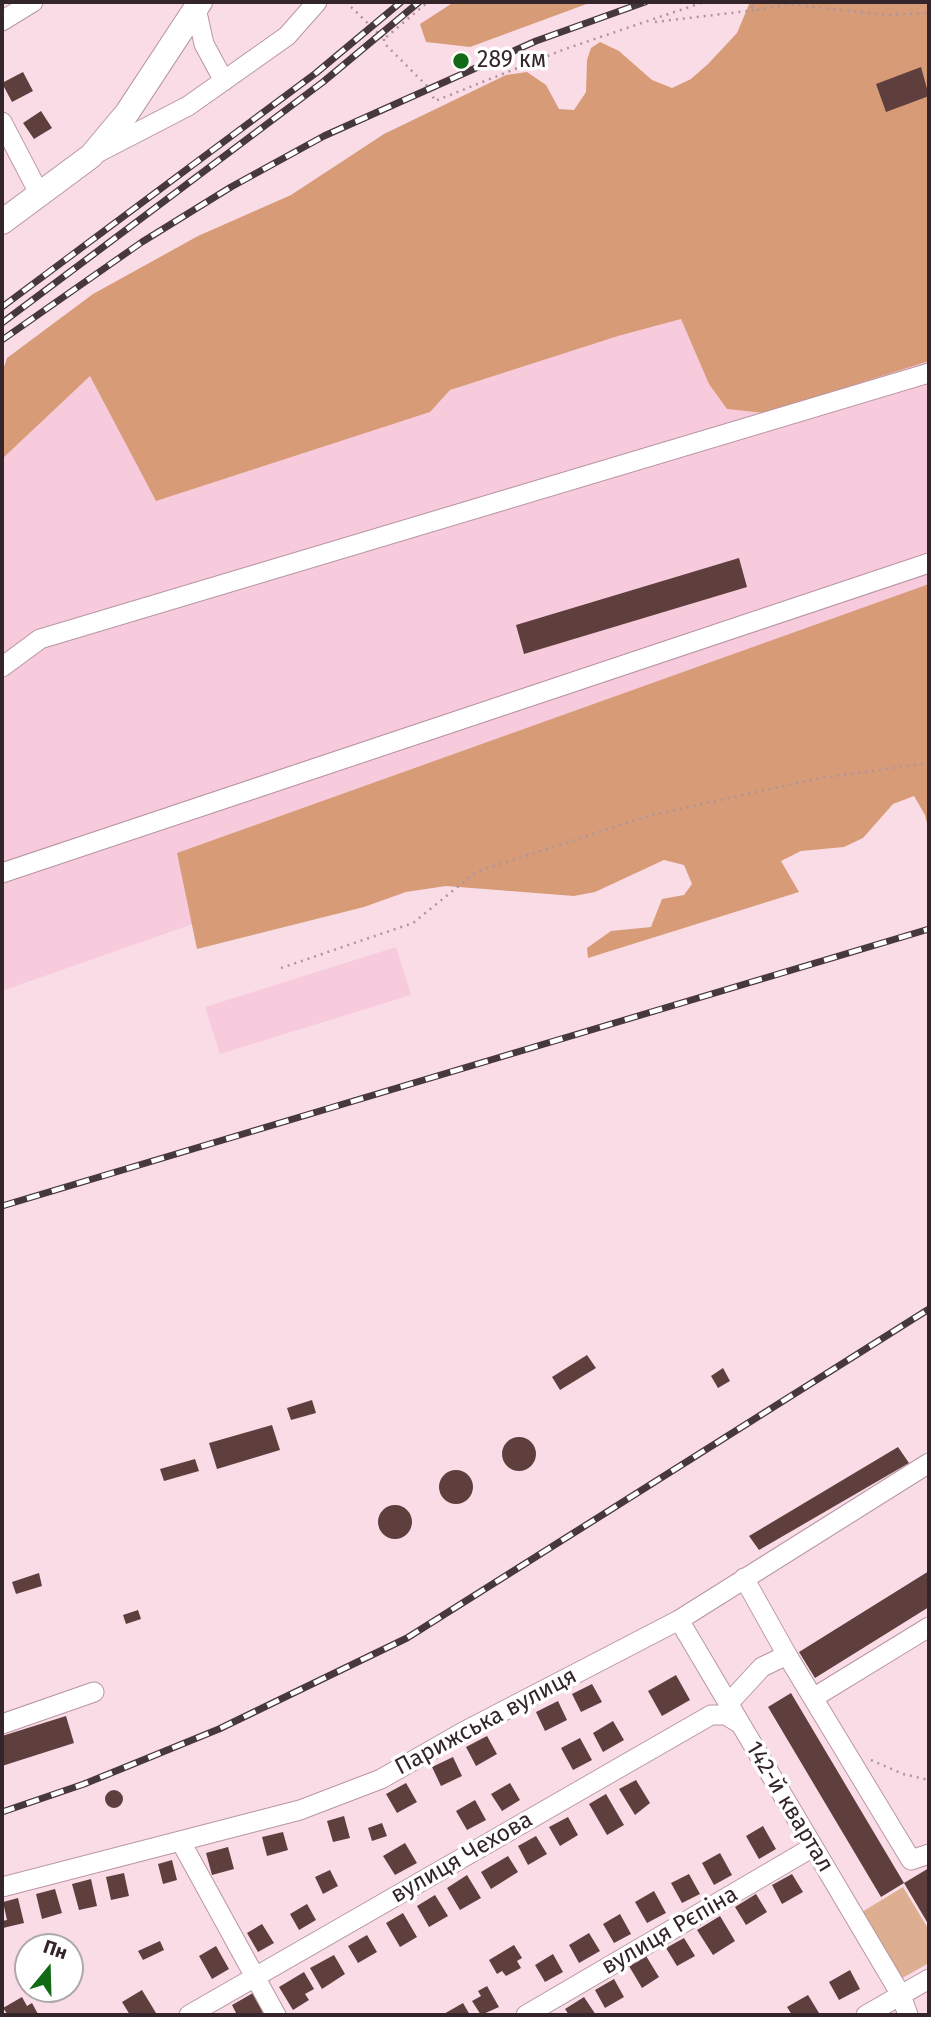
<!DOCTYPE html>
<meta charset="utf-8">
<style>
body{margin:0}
#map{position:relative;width:931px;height:2017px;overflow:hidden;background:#fadce7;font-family:"Fira Sans",sans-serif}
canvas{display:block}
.frame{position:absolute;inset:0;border:4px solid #33252a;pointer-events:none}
.north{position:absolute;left:14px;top:1933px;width:70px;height:70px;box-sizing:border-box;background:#fff;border:2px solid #ada8aa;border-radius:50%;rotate:19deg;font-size:19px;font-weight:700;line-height:28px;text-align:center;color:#33252a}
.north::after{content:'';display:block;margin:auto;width:24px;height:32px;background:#126b14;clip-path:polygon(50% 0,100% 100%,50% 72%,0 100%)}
</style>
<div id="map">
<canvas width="931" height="2017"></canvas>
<div class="frame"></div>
<div class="north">Пн</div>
</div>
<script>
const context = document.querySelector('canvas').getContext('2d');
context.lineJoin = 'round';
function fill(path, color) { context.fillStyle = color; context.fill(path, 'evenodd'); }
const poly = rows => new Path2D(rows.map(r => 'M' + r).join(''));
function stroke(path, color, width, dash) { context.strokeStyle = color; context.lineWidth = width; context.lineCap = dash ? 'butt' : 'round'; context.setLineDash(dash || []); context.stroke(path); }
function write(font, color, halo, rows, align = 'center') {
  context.font = font + ' "Fira Sans",sans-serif'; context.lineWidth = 7; context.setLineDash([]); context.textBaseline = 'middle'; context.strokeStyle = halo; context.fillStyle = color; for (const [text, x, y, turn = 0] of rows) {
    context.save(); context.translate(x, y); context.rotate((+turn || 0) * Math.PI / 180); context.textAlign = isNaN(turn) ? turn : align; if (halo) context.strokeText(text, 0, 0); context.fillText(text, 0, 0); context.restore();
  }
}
fill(poly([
 [929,34,929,680,190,925,2,991,2,382],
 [396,947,411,995,220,1054,205,1007]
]), '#f8cbdc');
fill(poly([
 [903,1887,929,1930,929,1963,895,1982,857,1915]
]), '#deae91');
fill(poly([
 [454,2,592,2,470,47,426,42,420,24],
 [750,2,929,2,929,361,765,413,727,409,709,384,681,319,618,336,450,390,430,412,156,501,90,376,2,459,2,373,7,358,93,294,198,236,291,195,384,134,506,75,527,72,546,85,559,109,574,110,586,92,587,60,591,48,600,42,619,51,652,80,672,88,691,79,708,64,737,33],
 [929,584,929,832,925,815,914,796,893,804,863,838,844,847,801,851,781,861,799,892,588,958,587,948,611,931,651,927,662,899,684,895,692,884,684,865,664,860,595,892,574,896,446,886,406,892,364,907,197,949,177,853]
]), '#d79c77');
fill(poly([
 [921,67,929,96,886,112,876,84],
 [23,72,33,91,12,102,2,83],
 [41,111,52,128,34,139,23,123],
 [739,558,747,587,524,654,516,625],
 [587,1355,596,1368,560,1390,552,1377],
 [723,1368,730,1381,718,1388,711,1376],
 [312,1400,316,1413,291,1420,287,1408],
 [272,1425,280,1450,217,1469,209,1443],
 '502 1454a17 17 0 1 1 34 0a17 17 0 1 1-34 0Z',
 [898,1447,909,1463,759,1550,749,1536],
 [195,1459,199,1471,164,1481,160,1469],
 '439 1487a17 17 0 1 1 34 0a17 17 0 1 1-34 0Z',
 '378 1522a17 17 0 1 1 34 0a17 17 0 1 1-34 0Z',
 [929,1571,929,1607,815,1678,799,1652],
 [39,1573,42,1586,16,1594,12,1582],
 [138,1610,141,1619,126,1624,123,1615],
 [676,1675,690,1700,662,1716,648,1691],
 [592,1684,602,1702,581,1712,572,1694],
 [791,1693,904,1883,881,1897,768,1707],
 [558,1701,567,1720,545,1731,536,1712],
 [66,1716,74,1743,2,1766,2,1736],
 [613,1721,624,1740,603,1752,593,1733],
 [487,1736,497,1754,476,1766,466,1747],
 [580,1738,592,1760,573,1770,561,1748],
 [453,1757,462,1776,441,1786,432,1767],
 [636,1780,650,1803,635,1815,619,1789],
 [406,1783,417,1802,397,1813,386,1794],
 [510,1783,520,1800,502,1811,491,1794],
 '105 1799a9 9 0 1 1 18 0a9 9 0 1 1-18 0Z',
 [606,1794,624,1825,607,1835,589,1804],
 [475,1800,486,1820,467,1830,456,1811],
 [344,1816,350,1838,333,1842,327,1821],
 [568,1817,578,1835,560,1846,549,1827],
 [382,1823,387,1836,372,1841,368,1828],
 [763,1826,776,1849,759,1859,746,1836],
 [283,1832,288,1850,267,1856,262,1837],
 [536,1836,547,1854,528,1865,518,1846],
 [405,1843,417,1863,395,1875,383,1856],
 [228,1847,234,1869,212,1875,206,1853],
 [720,1853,732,1875,714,1885,702,1863],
 [508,1856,518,1872,491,1889,481,1872],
 [172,1860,177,1880,163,1884,158,1864],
 [929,1868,929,1921,927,1922,904,1883],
 [330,1870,338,1886,323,1894,315,1877],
 [124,1873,129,1896,111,1900,106,1877],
 [689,1874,700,1894,682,1903,671,1883],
 [792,1874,803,1892,782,1904,772,1885],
 [467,1875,481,1898,460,1910,447,1888],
 [91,1879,97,1906,79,1910,72,1884],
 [55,1889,62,1913,42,1919,36,1894],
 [654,1891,666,1913,647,1923,635,1902],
 [756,1894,767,1912,746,1925,735,1907],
 [435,1895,448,1916,429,1927,417,1906],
 [18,1898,24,1923,3,1928,2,1921,7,1920,3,1902],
 [307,1904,316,1920,299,1930,290,1914],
 [403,1913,417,1937,400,1947,386,1923],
 [620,1914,631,1934,614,1943,603,1924],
 [720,1916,735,1941,713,1955,697,1930],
 [262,1924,274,1943,258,1952,247,1933],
 [589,1933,600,1951,579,1963,569,1945],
 [367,1935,377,1952,358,1963,348,1946],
 [684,1938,695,1956,677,1966,666,1948],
 [160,1941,164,1950,143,1960,138,1951],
 [514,1945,522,1958,517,1961,521,1968,506,1976,502,1971,497,1974,489,1960],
 [216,1946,229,1969,212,1979,199,1956],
 [643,1951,659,1977,642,1988,626,1961],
 [553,1954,563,1972,545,1982,535,1965],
 [334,1955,345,1974,322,1989,310,1968],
 [850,1970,860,1989,839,2000,829,1982],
 [304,1972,314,1989,305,1994,309,2000,293,2010,279,1987],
 [614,1979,624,1997,605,2008,595,1990],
 [487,1986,499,2007,481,2015,472,2001,481,1996,478,1991],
 [142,1990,156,2013,130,2015,122,2002],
 [253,1993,264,2012,257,2015,237,2015,232,2005],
 [808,1995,819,2013,792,2015,787,2007],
 [22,1997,27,2006,32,2003,38,2014,8,2015,3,2008],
 [584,1997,596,2015,569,2015,565,2009],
 [463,2003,470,2015,442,2015]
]), '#5e3f3d');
const minor = poly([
 [196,8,204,44,224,81],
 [2,21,33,2],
 [2,122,40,195],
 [99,152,188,106,287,36,317,2],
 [2,667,40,639,929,373],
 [2,873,929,563],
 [744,1578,787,1655],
 [679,1620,901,1995,908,2015],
 [813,1698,911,1860,929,1854],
 [728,1704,762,1667,787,1655,813,1698,929,1627],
 [2,1724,94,1692],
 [181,1842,276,2015],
 [2,1887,300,1810,381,1779,463,1732,679,1620,929,1463],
 [189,2015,711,1715,726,1715,737,1722],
 [526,2015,813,1847],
 [866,2015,929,1979]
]);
const major = poly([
 [2,222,91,156,127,113,200,2]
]);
stroke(minor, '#b895a2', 21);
stroke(major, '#b895a2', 26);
stroke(poly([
 [346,2,384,39,428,2],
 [746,2,756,10,789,4,885,15,929,13],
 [655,22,756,10],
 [384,39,384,43,428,87,435,101,565,49,704,2],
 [281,968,413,923,476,872,648,816,815,779,929,763],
 [871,1760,903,1774,929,1780]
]), '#ad959e', 2.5, [2, 5]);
stroke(minor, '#fff', 19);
stroke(major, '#fff', 24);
const rail = poly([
 [2,307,316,73,401,2],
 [2,323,323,82,419,2],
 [2,340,142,242,231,187,324,136,536,41,645,2],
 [2,1206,929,929],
 [2,1812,84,1784,219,1729,407,1638,929,1309]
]);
stroke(rail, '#47383d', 7);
stroke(rail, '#fff', 4.5, [13]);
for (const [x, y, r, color] of [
 [461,61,9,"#126b14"]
]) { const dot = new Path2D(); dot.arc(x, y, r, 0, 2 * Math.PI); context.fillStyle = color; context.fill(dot); stroke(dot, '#fff', 2.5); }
write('23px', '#33252a', '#fff', [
 ["289 км",477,61]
], 'left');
write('23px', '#33252a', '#fff', [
 ["Парижська вулиця",486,1722,-28],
 ["142-й квартал",789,1807,59],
 ["вулиця Чехова",462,1858,-30],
 ["вулиця Рєпіна",670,1931,-30]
]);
</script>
